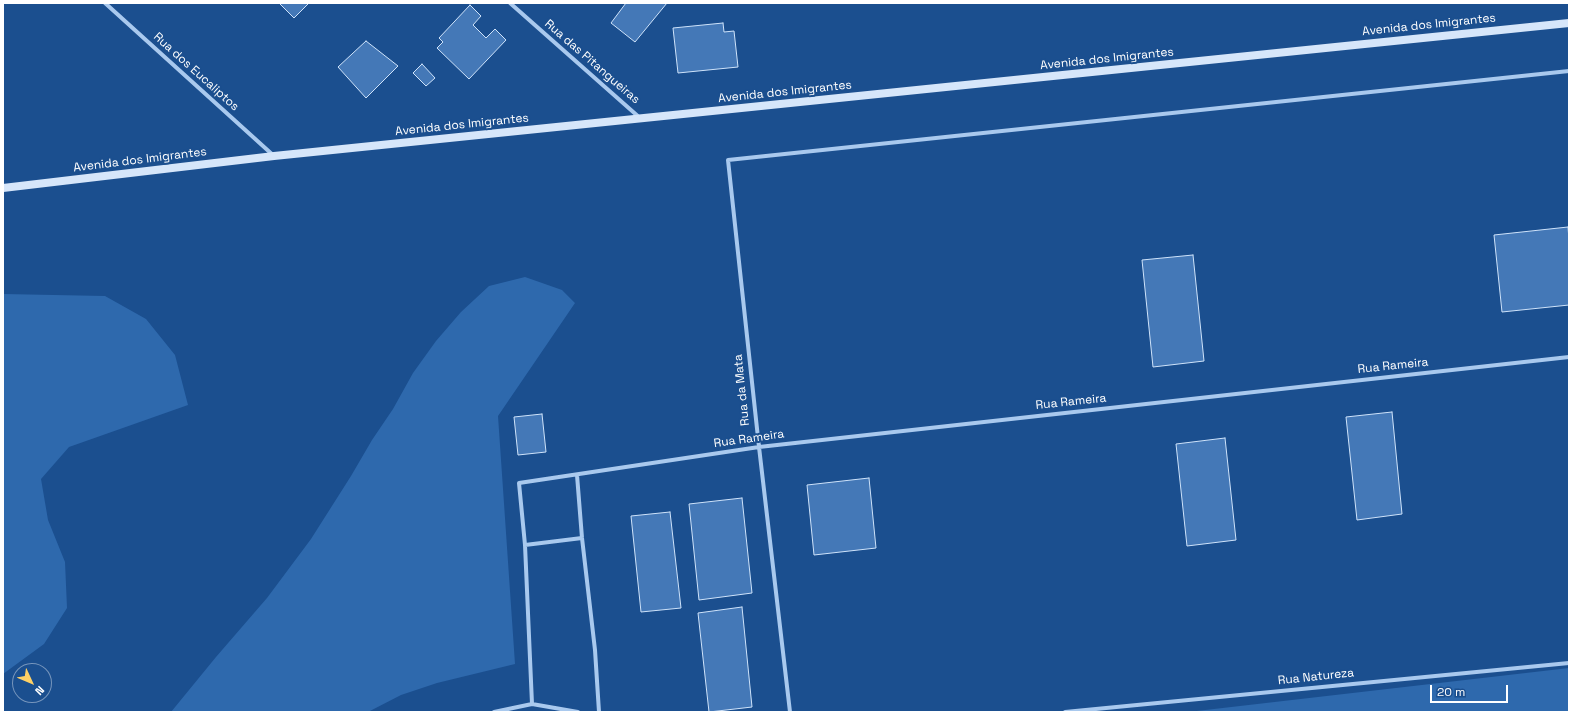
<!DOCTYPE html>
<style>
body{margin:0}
#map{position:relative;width:1572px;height:715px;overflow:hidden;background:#1b4f8f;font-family:"Space Grotesk",sans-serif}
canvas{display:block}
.frame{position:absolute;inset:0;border:4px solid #fff;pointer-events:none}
.north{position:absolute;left:12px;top:663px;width:40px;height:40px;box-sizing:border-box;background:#1b4f8f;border:1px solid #7695bc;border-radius:50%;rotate:134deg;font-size:11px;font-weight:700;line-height:16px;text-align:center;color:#fff}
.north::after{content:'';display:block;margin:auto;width:14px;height:18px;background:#ffd166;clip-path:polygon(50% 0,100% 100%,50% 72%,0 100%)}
.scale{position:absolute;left:1430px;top:685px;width:78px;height:18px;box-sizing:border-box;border:2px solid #fff;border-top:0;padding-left:5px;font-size:12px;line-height:14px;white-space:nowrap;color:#fff;-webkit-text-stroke:3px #1b4f8f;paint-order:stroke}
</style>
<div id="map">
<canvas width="1572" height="715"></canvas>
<div class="frame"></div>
<div class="north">N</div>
<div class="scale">20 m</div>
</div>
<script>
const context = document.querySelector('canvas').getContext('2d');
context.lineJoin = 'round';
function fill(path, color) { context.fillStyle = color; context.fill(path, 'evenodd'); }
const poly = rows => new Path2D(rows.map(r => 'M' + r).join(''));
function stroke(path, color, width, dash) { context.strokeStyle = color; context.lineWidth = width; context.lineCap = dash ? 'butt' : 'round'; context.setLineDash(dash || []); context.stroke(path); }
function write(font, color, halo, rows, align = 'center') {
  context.font = font + ' "Space Grotesk",sans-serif'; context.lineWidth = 4; context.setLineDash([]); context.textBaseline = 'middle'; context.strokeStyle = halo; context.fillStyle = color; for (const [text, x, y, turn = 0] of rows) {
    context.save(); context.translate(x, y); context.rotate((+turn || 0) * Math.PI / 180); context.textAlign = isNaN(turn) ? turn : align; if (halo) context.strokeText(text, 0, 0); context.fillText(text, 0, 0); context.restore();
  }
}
fill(poly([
 [525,277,562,290,575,303,498,416,515,664,437,683,401,695,368,712,171,712,216,657,267,598,311,539,351,476,372,440,393,409,413,373,436,341,461,312,489,286],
 [3,294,105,296,146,319,175,355,188,405,69,447,41,479,48,520,65,562,67,608,44,644,3,674],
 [1569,668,1569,712,1188,712]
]), '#2e69ad');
const building = poly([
 [279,3,309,3,294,18,279,3],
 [626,3,667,3,635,42,611,23,626,3],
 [470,5,481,16,473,25,486,38,495,29,506,40,469,79,437,48,443,42,439,38,470,5],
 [723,23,724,32,734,31,738,67,678,73,673,28,723,23],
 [366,41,398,66,366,98,338,67,366,41],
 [422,64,435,78,426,86,413,73,422,64],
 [1568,227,1569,240,1569,305,1502,312,1494,235,1568,227],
 [1193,255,1204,361,1153,367,1142,260,1193,255],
 [1392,412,1402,514,1357,520,1346,417,1392,412],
 [542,414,546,452,518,455,514,417,542,414],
 [1225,438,1236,540,1187,546,1176,444,1225,438],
 [869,478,876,548,814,555,807,485,869,478],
 [742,498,752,593,699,600,689,504,742,498],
 [670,512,681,608,641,612,631,516,670,512],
 [742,607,752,707,709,712,698,613,742,607]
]);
fill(building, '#4478b7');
stroke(building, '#cfe3fa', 1);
stroke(poly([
 [105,3,274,156],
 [510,3,640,118],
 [577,475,582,538,595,650,599,712],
 [525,545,582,538],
 [532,704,525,545,519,483,759,447,1569,357],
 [494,712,532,704,578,712],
 [790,712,759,447,728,160,1569,71],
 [1065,712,1569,663]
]), '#a9c9ee', 4);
stroke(poly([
 [3,188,274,156,1569,23]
]), '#d6e6fa', 8);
write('12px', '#fff', '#1b4f8f', [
 ["Avenida dos Imigrantes",1429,25,-6],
 ["Avenida dos Imigrantes",1107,59,-6],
 ["Rua das Pitangueiras",592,62,41],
 ["Rua dos Eucaliptos",196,72,42],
 ["Avenida dos Imigrantes",785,92,-6],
 ["Avenida dos Imigrantes",462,125,-6],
 ["Avenida dos Imigrantes",140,160,-7],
 ["Rua Rameira",1393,366,-6],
 ["Rua da Mata",742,390,-96],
 ["Rua Rameira",1071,402,-6],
 ["Rua Rameira",749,439,-8],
 ["Rua Natureza",1316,677,-6]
]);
</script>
